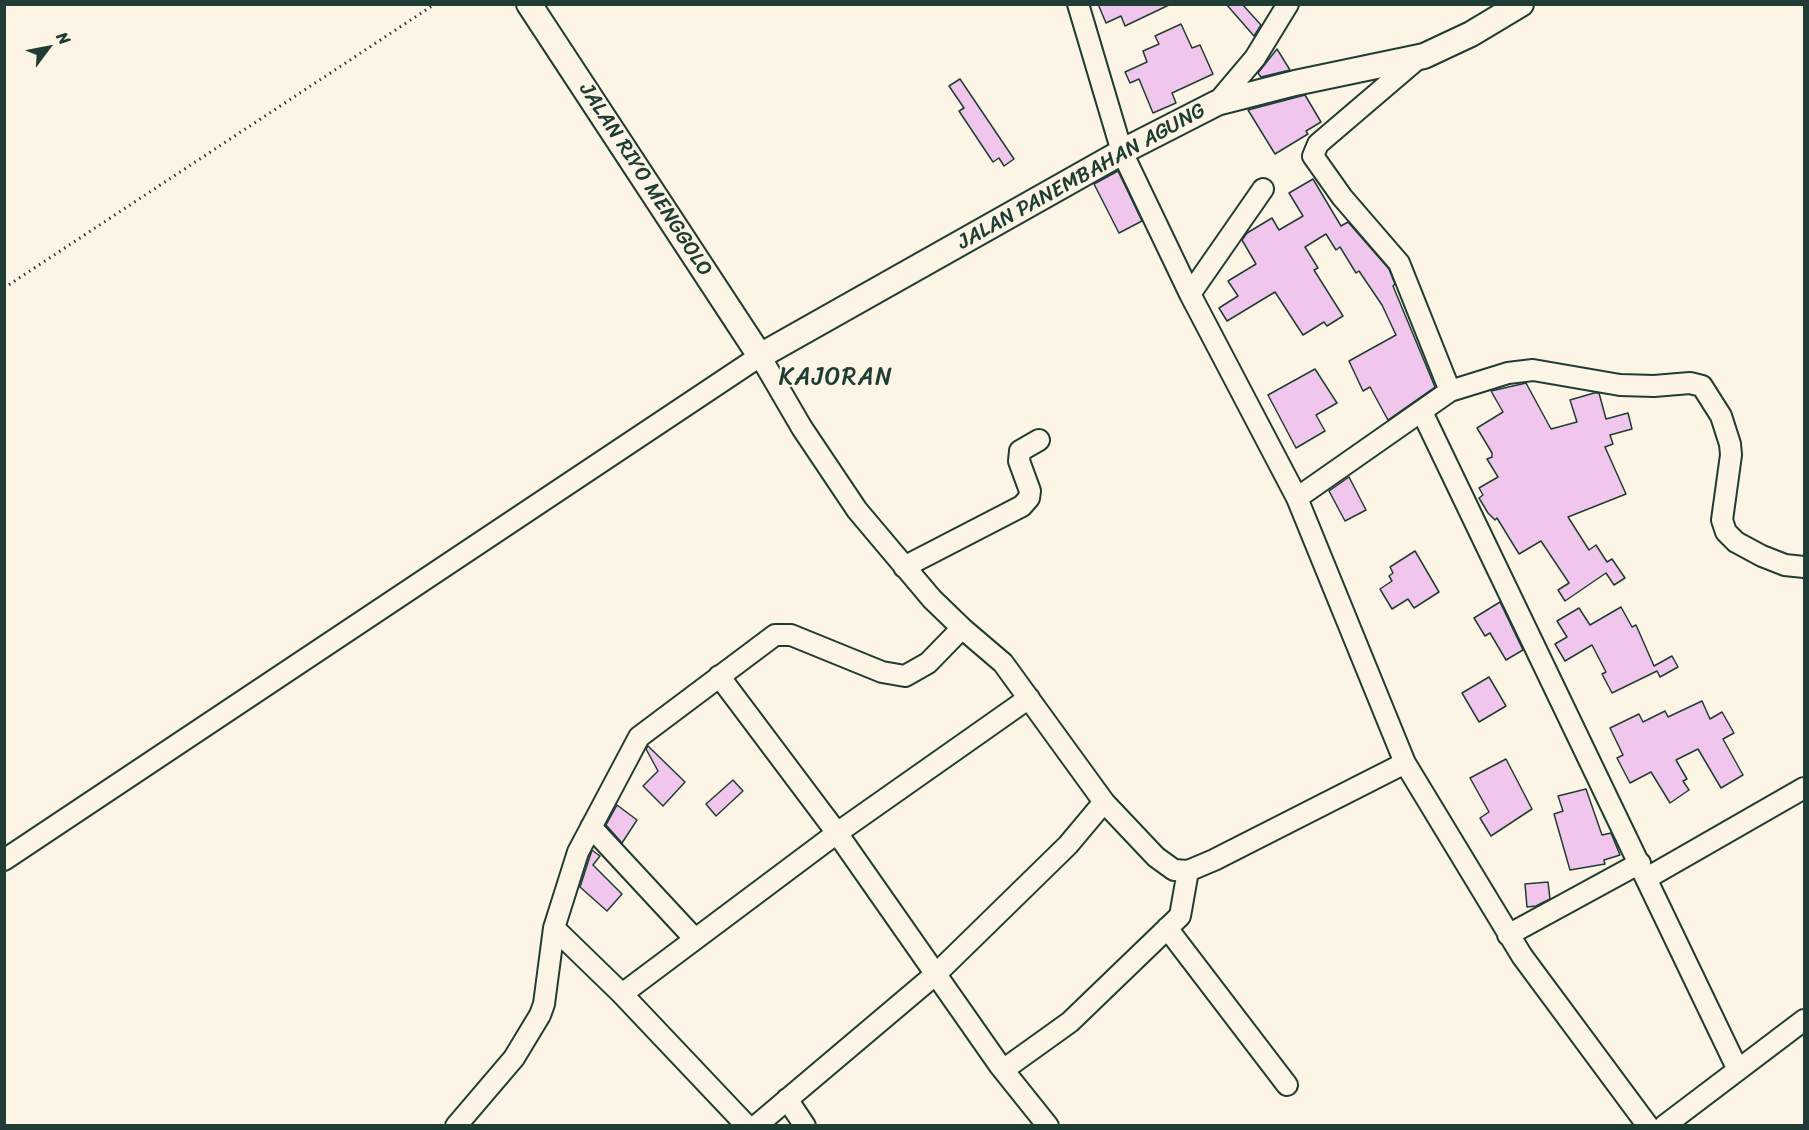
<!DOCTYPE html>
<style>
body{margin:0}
#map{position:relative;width:1809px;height:1130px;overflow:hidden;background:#fcf5e5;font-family:Sriracha,sans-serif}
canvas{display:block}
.frame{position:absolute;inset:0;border:6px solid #1f3d34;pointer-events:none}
.north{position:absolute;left:18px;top:18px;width:60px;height:60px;-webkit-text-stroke:4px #fcf5e5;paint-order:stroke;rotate:58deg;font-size:16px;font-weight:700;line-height:24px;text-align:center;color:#1f3d34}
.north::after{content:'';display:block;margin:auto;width:21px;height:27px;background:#1f3d34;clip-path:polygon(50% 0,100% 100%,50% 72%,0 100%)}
</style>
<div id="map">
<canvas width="1809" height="1130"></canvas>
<div class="frame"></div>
<div class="north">N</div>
</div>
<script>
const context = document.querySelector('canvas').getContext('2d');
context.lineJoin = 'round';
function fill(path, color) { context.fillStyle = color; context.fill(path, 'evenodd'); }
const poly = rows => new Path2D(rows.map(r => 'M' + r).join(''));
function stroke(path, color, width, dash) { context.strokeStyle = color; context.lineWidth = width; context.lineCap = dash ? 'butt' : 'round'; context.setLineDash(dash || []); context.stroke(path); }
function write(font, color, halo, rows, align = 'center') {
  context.font = font + ' Sriracha,sans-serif'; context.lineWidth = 4.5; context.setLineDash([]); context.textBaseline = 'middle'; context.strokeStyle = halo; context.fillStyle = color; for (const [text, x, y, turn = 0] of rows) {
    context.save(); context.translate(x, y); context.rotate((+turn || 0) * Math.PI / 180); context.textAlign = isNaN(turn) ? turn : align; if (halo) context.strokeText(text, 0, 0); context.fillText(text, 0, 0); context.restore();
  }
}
const building = poly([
 [1098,4,1171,4,1125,26,1121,16,1106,23,1098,4],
 [1226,4,1242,4,1261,25,1254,36,1226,4],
 [1181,24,1192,48,1200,45,1213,74,1172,93,1176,103,1153,113,1139,79,1130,83,1125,72,1147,62,1143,51,1159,44,1155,36,1181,24],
 [1277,49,1290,70,1261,77,1258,73,1277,49],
 [960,79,1014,159,1004,166,999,158,993,162,959,111,964,108,949,86,960,79],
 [1305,95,1321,122,1306,131,1308,134,1275,154,1248,110,1305,95],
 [1118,171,1142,221,1119,233,1094,184,1118,171],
 [1313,179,1341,226,1348,222,1389,269,1395,284,1393,286,1435,387,1388,420,1370,387,1363,391,1349,361,1396,335,1382,305,1359,271,1356,273,1340,247,1336,250,1326,234,1305,247,1318,268,1314,270,1343,316,1327,326,1324,322,1303,335,1275,292,1227,321,1219,308,1238,296,1228,281,1256,264,1242,240,1247,233,1272,218,1279,230,1303,216,1289,193,1313,179],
 [1315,369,1337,403,1316,415,1325,431,1296,448,1268,395,1315,369],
 [1526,383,1551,429,1577,422,1570,400,1594,393,1599,393,1606,419,1628,413,1632,429,1610,435,1613,444,1605,447,1626,494,1568,517,1589,550,1596,545,1607,562,1612,559,1625,578,1614,585,1606,573,1565,601,1558,590,1569,583,1541,541,1519,554,1497,518,1495,520,1488,513,1479,498,1483,495,1479,488,1498,477,1487,459,1492,457,1492,453,1477,428,1503,412,1491,391,1526,383],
 [1349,477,1366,510,1345,521,1329,491,1349,477],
 [1415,551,1439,592,1414,608,1408,599,1392,609,1380,589,1392,581,1389,576,1393,573,1390,567,1415,551],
 [1500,602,1523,650,1506,660,1490,633,1485,636,1474,618,1500,602],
 [1621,607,1632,627,1636,625,1654,666,1672,656,1678,667,1660,677,1657,671,1612,693,1602,674,1606,672,1592,645,1565,661,1555,644,1567,637,1557,621,1579,608,1590,625,1621,607],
 [1489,677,1506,706,1479,722,1462,693,1489,677],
 [1702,701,1710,719,1722,712,1734,733,1723,739,1743,775,1721,788,1698,749,1676,760,1687,779,1683,781,1689,790,1670,803,1651,772,1630,783,1617,758,1623,755,1610,728,1639,714,1643,722,1665,711,1668,717,1702,701],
 [648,746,685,782,663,806,643,786,658,771,646,749,648,746],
 [1506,759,1532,809,1491,836,1480,818,1489,812,1470,778,1506,759],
 [733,780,743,791,716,816,706,804,733,780],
 [1586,789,1602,835,1611,833,1620,855,1604,860,1605,864,1570,870,1554,814,1563,811,1558,796,1586,789],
 [617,805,637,820,622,843,606,825,617,805],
 [592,850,600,856,593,865,622,894,607,911,580,887,592,850],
 [1548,882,1550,899,1536,906,1527,907,1525,884,1548,882]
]);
fill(building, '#f1c6ec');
stroke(building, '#1f3d34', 1.5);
const minor = poly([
 [1078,4,1122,152,1190,294,1297,498,1405,763,1522,956,1648,1126],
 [1421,56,1318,144,1313,156,1342,197,1399,263,1450,391,1508,373,1533,370,1620,385,1654,386,1690,383,1702,386,1721,416,1730,444,1731,455,1722,520,1726,532,1736,542,1762,556,1785,565,1804,567],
 [1217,103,1255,58,1288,4],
 [1190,294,1263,189],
 [1422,412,1738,1070],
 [1297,498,1450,391],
 [904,567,1022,506,1029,498,1030,491,1019,461,1020,451,1039,440],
 [719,676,837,833,1000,1066,1048,1126],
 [591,827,694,938],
 [4,860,760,356,802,428,857,510,932,599,962,628,1003,663,1104,802,1156,857,1174,870,1188,871,1214,860,1405,763],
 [1647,878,1804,788],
 [554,928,622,994,747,1126],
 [1167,928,1287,1085],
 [1508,935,1640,863],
 [622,994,837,833,1029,698],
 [1003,1070,1070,1022,1180,916,1188,871],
 [787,1099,805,1126],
 [456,1126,514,1058,540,1015,544,1004,554,928,578,852,639,737,775,635,791,635,882,672,905,676,928,663,962,628],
 [756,1126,937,973,1068,845,1104,802],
 [1664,1126,1804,1020]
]);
const tertiary = poly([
 [529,4,760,356,1129,148,1217,103,1295,83,1424,56,1471,34,1521,4]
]);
stroke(minor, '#1f3d34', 24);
stroke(tertiary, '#1f3d34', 28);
stroke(poly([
 [4,288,435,4]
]), '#1f3d34', 3, [1.5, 4.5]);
stroke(minor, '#fcf5e5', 20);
stroke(tertiary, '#fcf5e5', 24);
write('21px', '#1f3d34', '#fcf5e5', [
 ["JALAN PANEMBAHAN AGUNG",1082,177,-29],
 ["JALAN RIYO MENGGOLO",645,180,57]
]);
context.letterSpacing = '1.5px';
write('24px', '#1f3d34', '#fcf5e5', [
 ["KAJORAN",836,378]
]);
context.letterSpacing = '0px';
</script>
